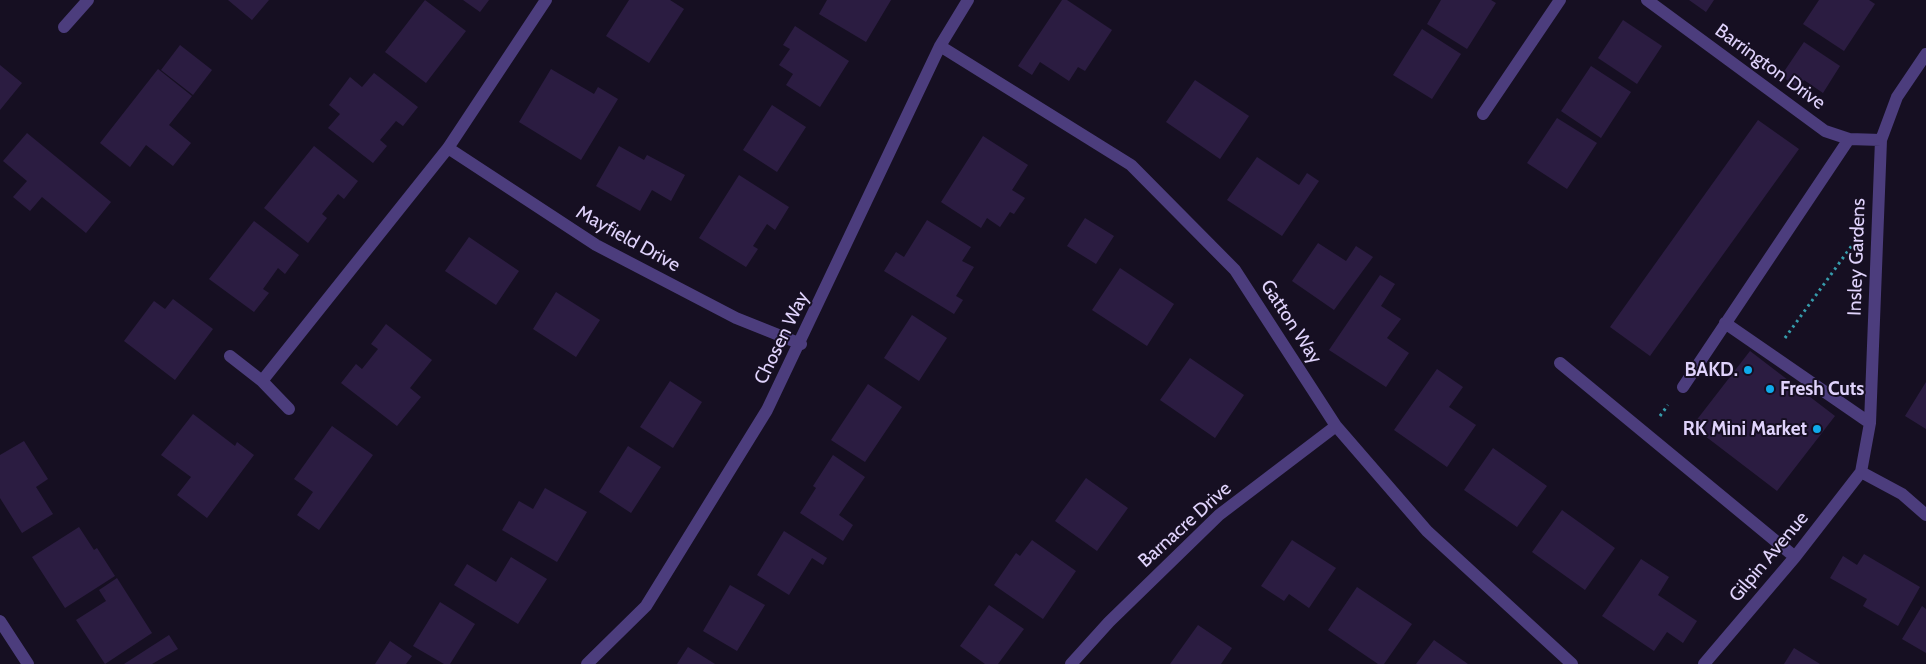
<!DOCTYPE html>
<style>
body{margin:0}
canvas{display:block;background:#160f22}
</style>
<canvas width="1926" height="664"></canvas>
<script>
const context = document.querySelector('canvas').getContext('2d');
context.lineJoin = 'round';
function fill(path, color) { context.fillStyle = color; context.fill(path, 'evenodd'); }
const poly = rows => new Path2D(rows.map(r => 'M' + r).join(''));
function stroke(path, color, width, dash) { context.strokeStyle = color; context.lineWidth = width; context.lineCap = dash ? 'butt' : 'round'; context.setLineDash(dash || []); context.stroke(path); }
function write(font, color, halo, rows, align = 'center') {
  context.font = font + ' Cabin,sans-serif'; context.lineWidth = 4; context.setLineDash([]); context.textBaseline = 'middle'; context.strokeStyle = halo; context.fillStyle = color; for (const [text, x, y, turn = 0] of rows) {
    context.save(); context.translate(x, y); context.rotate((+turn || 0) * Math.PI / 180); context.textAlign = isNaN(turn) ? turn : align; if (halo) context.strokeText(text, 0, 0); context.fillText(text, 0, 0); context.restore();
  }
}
fill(poly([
 [228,0,269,0,252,20],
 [425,0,466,31,426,83,385,52],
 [463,0,489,0,480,12],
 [629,0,670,0,684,9,649,63,606,36],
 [827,0,891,0,866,42,819,14],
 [1062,0,1067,0,1112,30,1085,71,1078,67,1069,81,1040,62,1032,75,1018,66],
 [1441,0,1491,0,1496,3,1467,49,1427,24],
 [1689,0,1714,0,1706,12],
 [1819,0,1869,0,1875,4,1844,51,1803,24],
 [1623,20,1662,46,1637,84,1598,58],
 [795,26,849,61,820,107,786,85,793,74,779,65,790,49,783,45],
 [1422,29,1461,54,1432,99,1393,75],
 [1804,42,1840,66,1823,93,1804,80,1799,88,1781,76],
 [180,45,212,70,193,95,161,70],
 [0,65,22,83,0,110],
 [1591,66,1631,92,1601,138,1561,111],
 [158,69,192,96,169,125,191,143,173,166,146,145,130,167,100,143],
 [551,69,594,94,598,87,618,99,581,160,519,122],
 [374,73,418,107,403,126,396,121,380,140,387,146,373,163,328,128,340,114,329,105,350,77,362,87],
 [1195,80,1249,116,1220,159,1166,122],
 [772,105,806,127,777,172,743,150],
 [1557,118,1597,143,1567,189,1527,163],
 [1758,120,1799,149,1650,356,1610,327],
 [27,133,111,202,86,233,42,197,30,211,13,197,27,181,3,161],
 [983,136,1028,165,1012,190,1025,198,1014,214,1010,212,1000,227,987,218,981,228,941,202],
 [314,146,358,181,344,199,338,194,322,214,327,218,308,243,264,208],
 [619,146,644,160,647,155,685,175,671,201,652,190,640,211,596,186],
 [1257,157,1299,185,1307,173,1319,181,1282,236,1227,200],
 [739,175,789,207,775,230,767,224,753,246,758,249,746,267,699,238],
 [1085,218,1114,236,1096,264,1067,246],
 [927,220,971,247,962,261,974,267,956,296,963,300,954,314,884,271,896,252,904,257],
 [254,221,299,255,285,274,278,268,263,289,269,293,254,312,209,279],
 [469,237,519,271,496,305,445,271],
 [1318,243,1346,261,1356,246,1373,257,1334,310,1292,281],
 [1120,268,1174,304,1147,346,1092,310],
 [1380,275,1395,284,1381,306,1401,319,1387,338,1409,353,1386,387,1329,350],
 [556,292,600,320,576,357,533,329],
 [173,299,213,329,175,380,124,341,154,301,165,309],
 [912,315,947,338,919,381,884,358],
 [386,324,432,360,410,388,421,397,397,426,341,383,356,364,362,369,378,349,371,344],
 [1750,351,1835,416,1777,491,1692,426],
 [1190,358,1244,395,1215,438,1160,400],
 [1437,369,1463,387,1449,407,1476,425,1447,467,1394,430],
 [670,381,702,402,673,448,640,427],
 [1926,382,1926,429,1905,416],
 [868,384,902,407,865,462,831,440],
 [193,414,235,446,237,442,254,455,207,518,177,495,191,477,161,455],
 [332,426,373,455,319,530,297,515,313,492,294,479],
 [24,441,48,479,36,487,53,514,22,533,0,498,0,455],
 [628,446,661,467,631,513,599,492],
 [1493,448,1547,486,1517,527,1464,490],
 [833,455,865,477,839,515,853,525,843,541,800,513,816,488,813,486],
 [1086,478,1128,508,1097,551,1055,521],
 [545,488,587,512,557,562,502,530,519,501,533,509],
 [1562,510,1615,548,1585,590,1532,552],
 [79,527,94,550,97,548,115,576,65,608,32,557],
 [784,531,827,558,823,565,812,558,789,595,757,575],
 [1032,540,1076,571,1043,619,994,585,1016,553,1020,556],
 [1292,540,1336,568,1309,608,1289,594,1284,601,1261,586],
 [1864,554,1920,587,1898,626,1863,606,1867,599,1830,578,1843,556,1857,565],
 [511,557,547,579,518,624,454,585,467,564,496,582],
 [1641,559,1669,577,1658,595,1697,621,1683,643,1667,632,1654,651,1602,616],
 [117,578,152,633,105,664,76,620,106,601,99,590],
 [730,585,765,605,737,651,703,631],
 [1357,587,1412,624,1384,664,1378,664,1328,630],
 [440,602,475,624,450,664,444,664,413,646],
 [989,605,1024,629,998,664,985,664,960,646],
 [1922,606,1926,609,1926,653,1902,639],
 [1198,625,1232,648,1221,664,1170,664],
 [169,635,178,649,152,664,124,664],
 [1434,640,1468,664,1416,664],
 [390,641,412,656,406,664,375,664],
 [688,647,715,664,677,664],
 [1794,648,1820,664,1784,664]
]), '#2b1c41');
stroke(poly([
 [1785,338,1853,244],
 [1660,416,1668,405]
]), '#369cac', 3, [2.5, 4]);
stroke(poly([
 [1647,0,1825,131,1849,139,1881,140],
 [64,27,88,0],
 [940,46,1131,165,1235,270,1336,426,1427,531,1572,664],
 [1483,114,1560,0],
 [448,148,596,245,736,318,801,344],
 [1725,323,1870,423],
 [230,356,262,381,289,409],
 [1560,363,1795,557],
 [262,381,448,148,546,0],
 [1683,387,1849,139],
 [1861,472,1902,494,1926,515],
 [0,621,28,664],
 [587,664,646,606,767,410,940,46,968,0],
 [1071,664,1109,622,1219,515,1336,426],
 [1704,664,1795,557,1861,472,1870,423,1881,140,1897,97,1926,54]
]), '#4c3d7d', 12);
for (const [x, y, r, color] of [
 [1748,370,5,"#0faaeb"],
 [1770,389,5,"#0faaeb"],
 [1817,429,5,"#0faaeb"]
]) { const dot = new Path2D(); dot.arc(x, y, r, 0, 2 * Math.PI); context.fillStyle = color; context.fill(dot); stroke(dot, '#160f22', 2); }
write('19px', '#e0d3fc', '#160f22', [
 ["Barrington Drive",1770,67,36],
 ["Mayfield Drive",628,239,29],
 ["Insley Gardens",1857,257,-88],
 ["Gatton Way",1291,322,57],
 ["Chosen Way",782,338,-64],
 ["Barnacre Drive",1185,525,-42],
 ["Gilpin Avenue",1769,557,-50]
]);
write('bold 19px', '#e0d3fc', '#160f22', [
 ["BAKD.",1738,370],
 ["Fresh Cuts",1780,389,"left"],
 ["RK Mini Market",1807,429]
], 'right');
</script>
